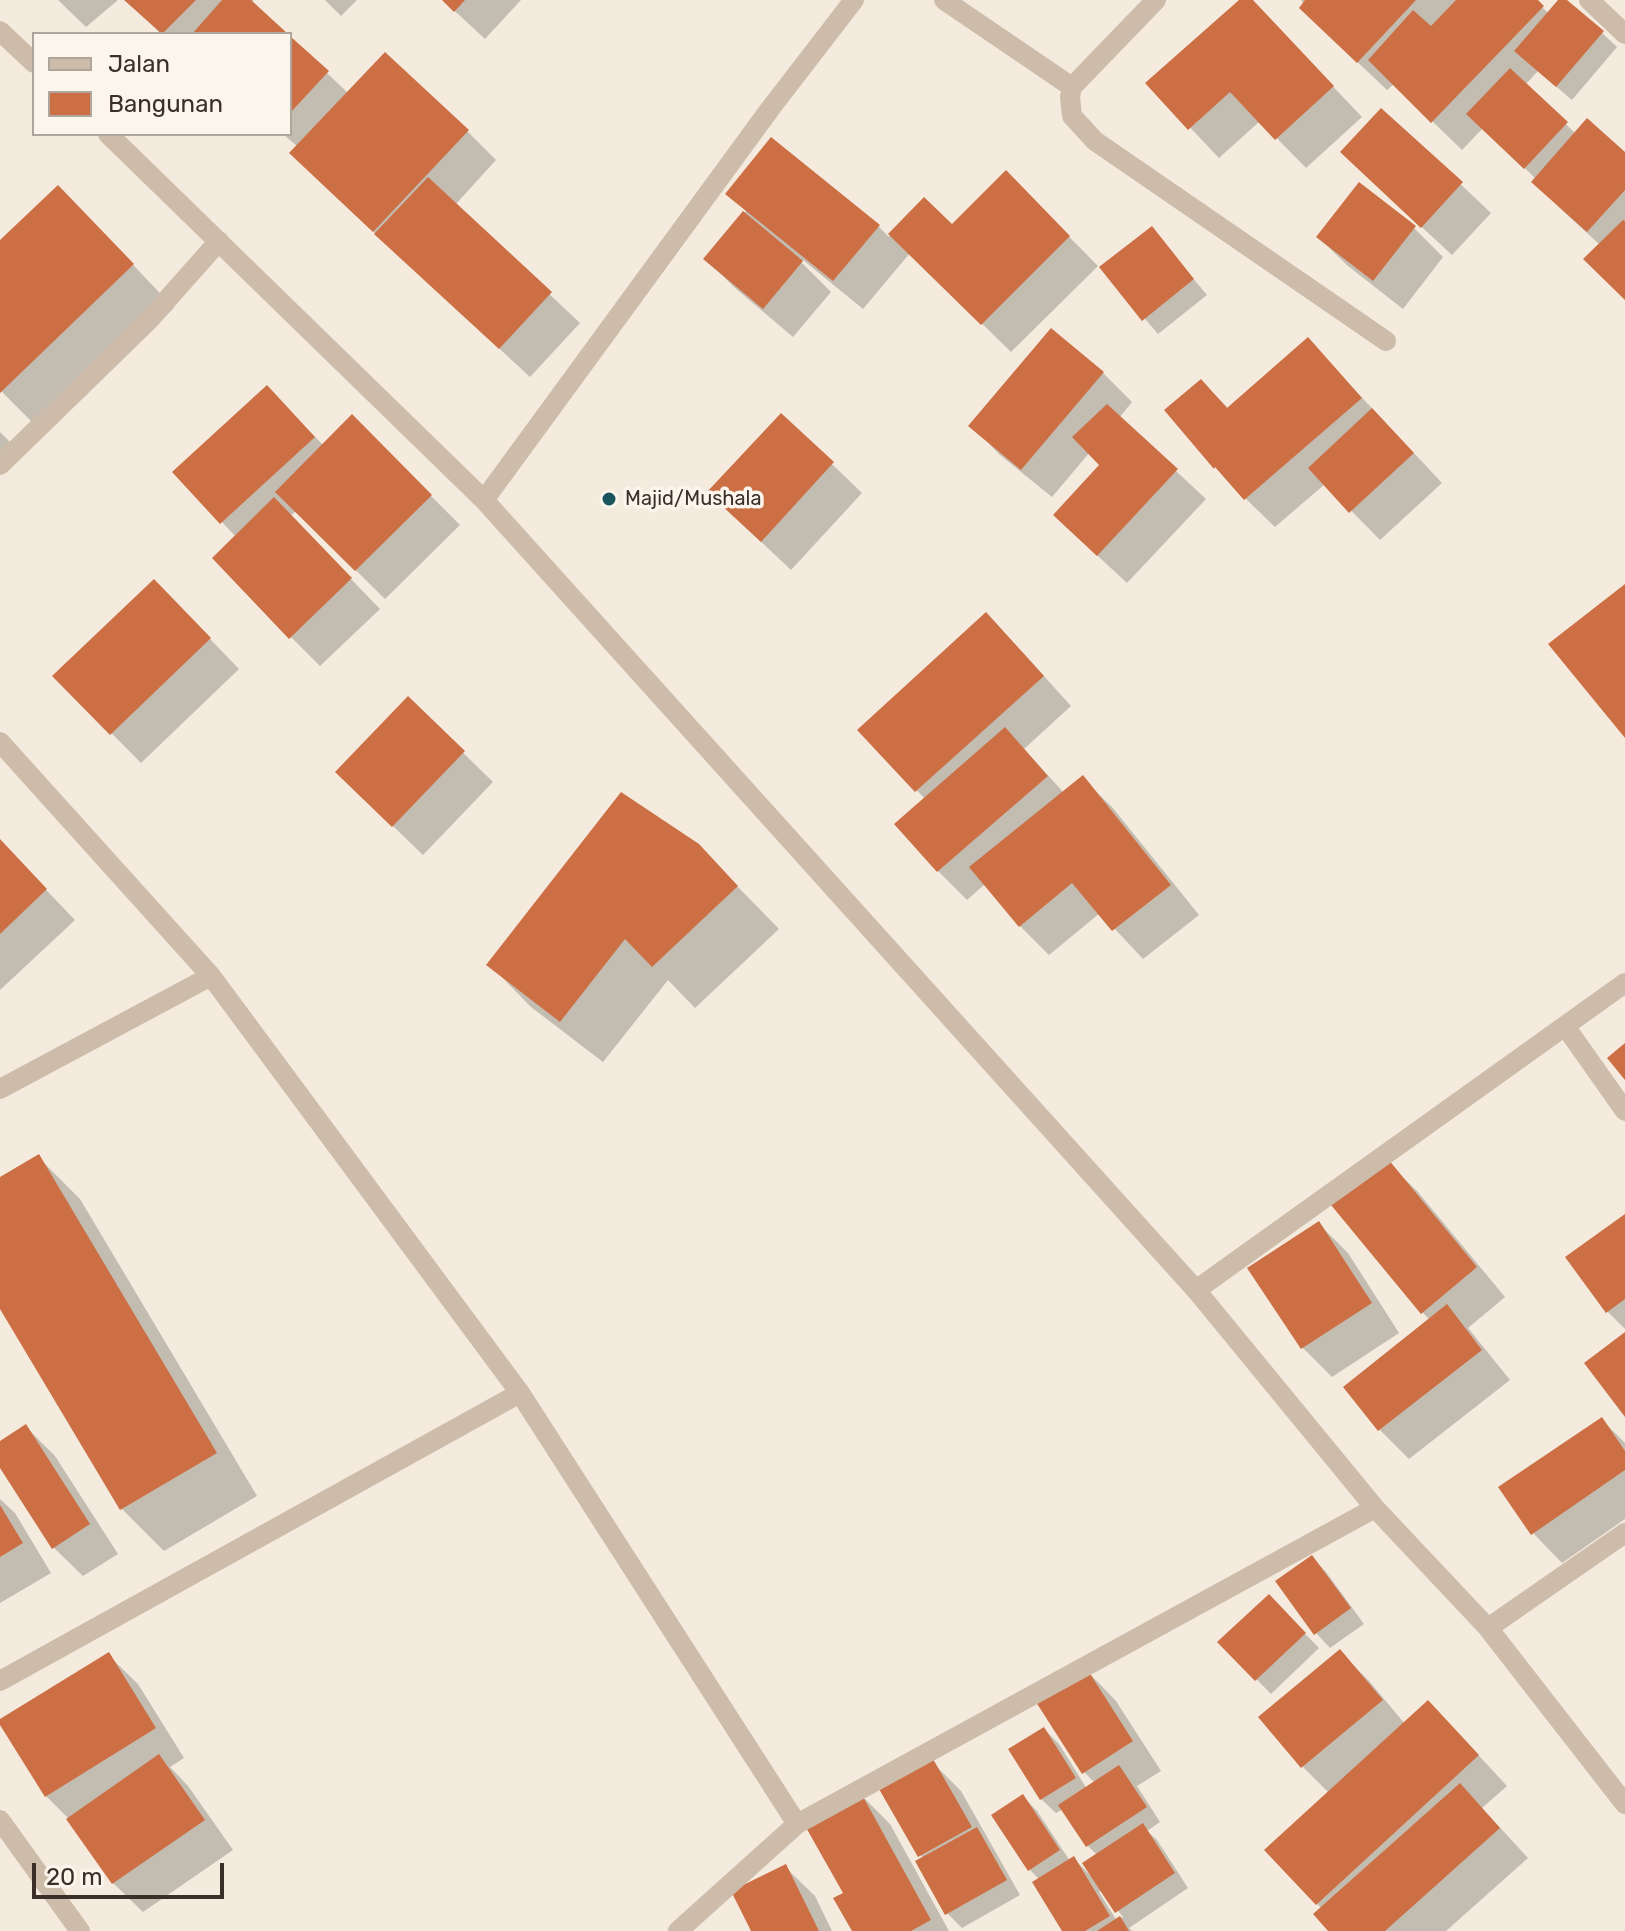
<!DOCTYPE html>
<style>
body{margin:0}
#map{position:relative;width:1625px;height:1931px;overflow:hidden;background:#f4ebde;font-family:Rubik,sans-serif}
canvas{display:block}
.legend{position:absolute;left:32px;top:32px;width:260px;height:104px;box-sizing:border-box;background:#fbf5eb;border:2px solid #aea69d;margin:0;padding:10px 14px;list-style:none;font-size:24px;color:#3a3029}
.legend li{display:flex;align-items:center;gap:16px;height:40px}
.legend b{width:40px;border:2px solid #aea69d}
.scale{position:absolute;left:32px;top:1863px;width:192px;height:36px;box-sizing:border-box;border:4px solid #3a3029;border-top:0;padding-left:10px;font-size:24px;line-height:28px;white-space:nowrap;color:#3a3029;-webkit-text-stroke:6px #fbf5eb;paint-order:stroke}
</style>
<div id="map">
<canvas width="1625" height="1931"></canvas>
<ul class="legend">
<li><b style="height:10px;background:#cdbca9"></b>Jalan</li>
<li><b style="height:22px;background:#cc6f44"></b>Bangunan</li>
</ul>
<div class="scale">20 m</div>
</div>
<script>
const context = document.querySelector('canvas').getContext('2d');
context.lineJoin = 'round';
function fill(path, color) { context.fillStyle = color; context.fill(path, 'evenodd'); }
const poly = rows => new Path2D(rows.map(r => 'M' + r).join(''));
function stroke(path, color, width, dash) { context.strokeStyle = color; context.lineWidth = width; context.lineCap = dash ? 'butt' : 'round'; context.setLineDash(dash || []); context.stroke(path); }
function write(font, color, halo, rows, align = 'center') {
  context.font = font + ' Rubik,sans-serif'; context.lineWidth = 7; context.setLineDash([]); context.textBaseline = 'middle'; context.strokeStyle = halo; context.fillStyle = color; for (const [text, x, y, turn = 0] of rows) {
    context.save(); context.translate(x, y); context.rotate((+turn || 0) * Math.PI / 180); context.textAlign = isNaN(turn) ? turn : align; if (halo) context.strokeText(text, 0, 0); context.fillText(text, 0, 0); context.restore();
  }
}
fill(poly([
 [58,0,118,0,86,27],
 [127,0,254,0,251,3,285,34,161,34],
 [325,0,357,0,341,16],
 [443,0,521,0,485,39],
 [1242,0,1251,0,1362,117,1306,168,1260,121,1219,158,1148,83],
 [1301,0,1535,0,1549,14,1560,0,1564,0,1602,33,1617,47,1572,100,1538,71,1525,85,1576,134,1625,155,1625,297,1600,245,1563,211,1534,182,1536,179,1483,128,1462,150,1394,84,1387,90,1331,37],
 [290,38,349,94,467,131,496,160,455,205,580,323,530,377,321,183,298,147,283,134,290,134],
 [1382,110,1491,213,1452,255,1372,181],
 [1006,173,1098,266,1011,352,910,253,863,309,803,260,801,262,831,292,793,337,735,288,706,259,746,211,728,193,878,226,889,237,924,200,952,227],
 [1414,228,1443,257,1403,309,1348,266,1318,237],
 [1152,229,1207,295,1158,334,1102,268],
 [100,230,174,308,43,433,0,390,0,243],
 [1308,340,1442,483,1380,540,1325,484,1275,527,1245,498,1201,381,1229,409],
 [1103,373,1132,402,1119,418,1206,499,1127,583,1085,544,1102,465,1090,452,1052,497,1000,455,971,425],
 [267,388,324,446,352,417,460,525,385,599,296,511,290,516,380,609,320,666,291,637,236,537,175,472],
 [781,415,862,493,791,570,739,521],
 [0,432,13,445,0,457],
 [183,611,239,669,141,763,55,676],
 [1015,644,1071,706,1024,749,1064,793,1082,778,1112,807,1199,915,1143,959,1100,913,1049,955,1020,926,985,884,967,900,938,871,925,799,860,730],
 [408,699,493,782,423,855,367,801],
 [0,842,75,920,0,990],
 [698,846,779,929,695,1008,668,980,603,1062,531,1007,489,964],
 [38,1157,80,1199,257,1496,164,1551,122,1509,0,1305,0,1179],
 [1387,1162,1417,1191,1505,1297,1468,1328,1510,1380,1409,1459,1380,1430,1346,1388,1430,1320,1422,1312],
 [1625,1216,1625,1329,1607,1311],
 [1319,1224,1348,1253,1399,1333,1332,1377,1303,1348,1250,1268],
 [1601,1419,1625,1443,1625,1519,1562,1563,1533,1533],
 [26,1427,55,1456,118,1554,83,1576,53,1547,0,1464,0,1443],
 [0,1499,15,1513,51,1573,0,1603],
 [1312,1557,1326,1572,1364,1624,1330,1648,1316,1633],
 [1269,1597,1319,1648,1271,1694,1220,1642],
 [1340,1652,1369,1681,1405,1724,1457,1732,1507,1786,1482,1808,1528,1858,1446,1931,1330,1931,1322,1909,1266,1850,1329,1793,1303,1767],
 [108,1655,138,1684,184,1758,170,1767,188,1786,233,1850,143,1912,113,1883,69,1819,46,1796],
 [1087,1671,1116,1701,1161,1771,1137,1786,1160,1822,1147,1831,1157,1840,1188,1888,1129,1928,1132,1931,1065,1931,1040,1880,1030,1870,994,1816,1023,1797,1037,1811,1070,1861,1074,1859,1092,1877,1097,1855,1088,1846,1063,1809,1056,1813,1041,1799,1044,1729,1059,1744,1087,1789,1095,1783,1084,1772],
 [1102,1890,1123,1917,1117,1921,1099,1892],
 [932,1762,961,1791,1020,1895,962,1928,947,1913,923,1859,882,1790],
 [861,1795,890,1824,949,1931,855,1931,845,1893],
 [785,1867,815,1896,832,1931,754,1931]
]), '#0003');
fill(poly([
 [124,0,196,0,162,34],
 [222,0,251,0,288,34,192,34],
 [442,0,465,0,454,12],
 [1239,0,1253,0,1334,86,1275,140,1230,92,1188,130,1145,83],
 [1305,0,1416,0,1357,63,1299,8],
 [1456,0,1538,0,1544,6,1431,123,1368,60,1413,10,1431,26],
 [1558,0,1567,0,1604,31,1556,87,1514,51],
 [290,36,329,71,290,113],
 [385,52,469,130,373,232,289,153],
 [1510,68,1568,122,1524,169,1466,114],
 [1381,108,1463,182,1421,228,1340,152],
 [1587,118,1625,152,1625,190,1587,232,1531,182],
 [771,137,880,225,833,281,725,194],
 [1006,170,1070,236,981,325,888,234,924,197,952,224],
 [428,177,552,292,499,349,374,234],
 [1359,182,1416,226,1373,281,1316,237],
 [58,185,134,264,0,393,0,240],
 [743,211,803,261,763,309,703,259],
 [1623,220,1625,221,1625,300,1583,259],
 [1152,226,1194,279,1142,321,1099,267],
 [1051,328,1104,372,1021,470,968,426],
 [1308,337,1362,398,1244,500,1215,467,1214,469,1164,410,1201,379,1227,408],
 [267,385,315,437,220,524,172,472],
 [1107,404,1178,469,1097,556,1053,515,1099,465,1072,437],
 [1372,408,1414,453,1349,513,1308,468],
 [781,413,834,462,761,542,707,492],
 [352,414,432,495,355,571,275,492],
 [274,497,352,578,289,639,212,558],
 [154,579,211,638,110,735,52,676],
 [1625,584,1625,738,1548,644],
 [986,612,1044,676,915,792,857,730],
 [408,696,465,751,392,827,335,772],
 [1005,727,1048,776,937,872,894,824],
 [1083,775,1171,885,1112,931,1072,883,1019,927,969,867],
 [621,792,699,844,738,886,652,967,625,939,560,1022,486,965],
 [0,839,47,889,0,934],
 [1625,1043,1625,1080,1607,1058],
 [39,1154,217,1453,120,1510,0,1309,0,1177],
 [1388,1159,1477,1267,1421,1314,1331,1205],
 [1625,1214,1625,1299,1606,1313,1565,1257],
 [1319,1221,1372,1303,1301,1349,1247,1268],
 [1447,1304,1482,1350,1378,1431,1343,1387],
 [1625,1332,1625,1417,1584,1363],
 [1602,1417,1625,1451,1625,1470,1531,1535,1498,1487],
 [26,1424,90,1524,52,1549,0,1468,0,1441],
 [0,1505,23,1543,0,1557],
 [1312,1555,1351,1608,1314,1635,1275,1581],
 [1269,1594,1306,1633,1255,1681,1217,1642],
 [1340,1649,1383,1700,1301,1768,1258,1717],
 [109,1652,156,1728,45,1797,0,1725,0,1719],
 [1087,1669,1133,1741,1082,1774,1036,1702],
 [1428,1700,1479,1755,1316,1905,1264,1850],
 [1044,1727,1076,1778,1040,1800,1008,1749],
 [159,1754,205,1820,112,1884,66,1819],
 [933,1759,972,1827,918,1857,879,1789],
 [1119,1765,1147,1807,1086,1847,1058,1805],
 [1460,1783,1500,1828,1385,1931,1328,1931,1313,1914],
 [861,1793,931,1920,911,1931,852,1931,833,1898,843,1893,804,1824],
 [1023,1794,1060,1850,1028,1871,991,1815],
 [1143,1823,1175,1873,1115,1913,1082,1863],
 [977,1827,1007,1880,945,1915,915,1861],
 [1074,1856,1110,1916,1085,1931,1062,1931,1032,1882],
 [786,1864,819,1931,751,1931,731,1891],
 [1120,1916,1129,1931,1097,1931]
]), '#cc6f44');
stroke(poly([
 [944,0,1072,87],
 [1156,0,1072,87,1070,97,1072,116,1095,141,1386,341],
 [1589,0,1625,34],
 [0,31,34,63],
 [108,134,484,500,1196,1290,1375,1508,1488,1628,1625,1804],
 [0,465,149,320,219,241],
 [484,500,770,109,854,0],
 [0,742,211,976,520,1393,797,1824],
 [1565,1026,1625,1111],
 [0,1089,211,976],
 [1196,1290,1625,983],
 [1488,1628,1625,1533],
 [0,1681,520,1393],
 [0,1820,80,1931],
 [678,1931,797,1824,1375,1508]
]), '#cdbca9', 20);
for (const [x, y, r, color] of [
 [609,499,8,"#1c555e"]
]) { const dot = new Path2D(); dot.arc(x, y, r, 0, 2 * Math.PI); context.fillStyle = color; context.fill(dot); stroke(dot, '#fbf5eb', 3); }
write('20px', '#3a3029', '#fbf5eb', [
 ["Majid/Mushala",625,499]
], 'left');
</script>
